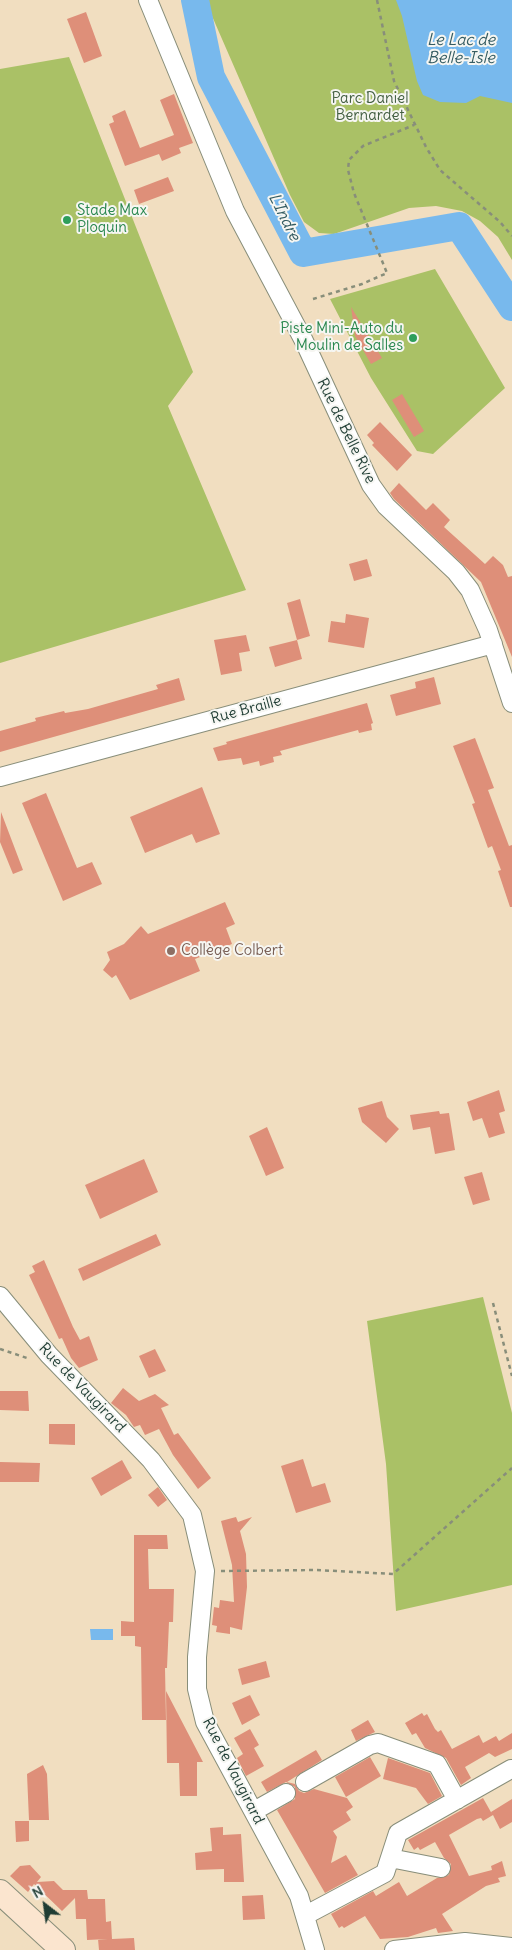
<!DOCTYPE html>
<meta charset="utf-8">
<style>
body{margin:0}
#map{position:relative;width:512px;height:1950px;overflow:hidden;background:#f1dec0;font-family:Delius,sans-serif}
canvas{display:block}
.north{position:absolute;left:20px;top:1880px;width:50px;height:50px;-webkit-text-stroke:4px #f6f6f2;paint-order:stroke;rotate:330deg;font-size:14px;font-weight:700;line-height:20px;text-align:center;color:#1f3d34}
.north::after{content:'';display:block;margin:auto;width:18px;height:22px;background:#1f3d34;clip-path:polygon(50% 0,100% 100%,50% 72%,0 100%)}
</style>
<div id="map">
<canvas width="512" height="1950"></canvas>
<div class="north">N</div>
</div>
<script>
const context = document.querySelector('canvas').getContext('2d');
context.lineJoin = 'round';
function fill(path, color) { context.fillStyle = color; context.fill(path, 'evenodd'); }
const poly = rows => new Path2D(rows.map(r => 'M' + r).join(''));
function stroke(path, color, width, dash) { context.strokeStyle = color; context.lineWidth = width; context.lineCap = dash ? 'butt' : 'round'; context.setLineDash(dash || []); context.stroke(path); }
function write(font, color, halo, rows, align = 'center') {
  context.font = font + ' Delius,sans-serif'; context.lineWidth = 4; context.setLineDash([]); context.textBaseline = 'middle'; context.strokeStyle = halo; context.fillStyle = color; for (const [text, x, y, turn = 0] of rows) {
    context.save(); context.translate(x, y); context.rotate((+turn || 0) * Math.PI / 180); context.textAlign = isNaN(turn) ? turn : align; if (halo) context.strokeText(text, 0, 0); context.fillText(text, 0, 0); context.restore();
  }
}
fill(poly([
 [205,0,512,0,512,260,498,237,480,221,462,211,436,206,409,208,334,234,319,233,304,222,290,195],
 [69,57,193,372,168,406,246,590,0,663,0,69],
 [435,269,505,388,433,454,417,451,371,378,330,299],
 [483,1297,512,1413,512,1585,396,1611,386,1464,367,1321]
]), '#aac166');
fill(poly([
 [396,0,512,0,512,103,480,96,466,103,440,102,423,95,417,81,402,16],
 [90,1629,113,1629,113,1640,91,1640]
]), '#78b9ed');
stroke(poly([
 [195,0,211,77,303,253,459,226,512,307]
]), '#78b9ed', 28);
fill(poly([
 [86,12,102,56,84,63,67,19],
 [174,94,193,143,179,148,181,153,162,161,159,154,125,166,109,124,114,122,112,116,125,110,140,148,174,135,160,100],
 [168,177,174,191,139,204,134,190],
 [351,307,382,358,371,364,355,336],
 [402,394,424,431,414,437,392,400],
 [380,422,412,455,397,471,372,445,374,443,367,435],
 [399,483,426,510,433,503,450,520,444,527,485,564,493,556,503,565,508,577,512,576,512,657,481,582,394,499,390,493],
 [367,559,372,576,354,581,349,564],
 [300,599,310,636,297,640,287,603],
 [346,614,369,618,364,648,328,642,331,621,345,623],
 [246,635,250,651,239,653,242,671,221,675,214,640],
 [297,640,302,659,275,667,269,647],
 [434,677,441,704,396,716,390,695,416,688,415,682],
 [179,678,185,700,0,752,0,731,36,721,35,718,64,711,65,713,88,709,158,689,156,685],
 [367,703,373,723,371,724,372,730,359,733,358,730,280,751,282,755,273,757,274,762,260,766,259,761,243,765,241,758,218,761,213,748,227,744,226,742],
 [475,738,494,788,488,790,509,846,512,845,512,907,510,907,498,871,501,870,492,846,488,848,472,804,475,803,453,746],
 [202,787,220,834,196,843,192,834,145,853,130,817],
 [46,793,77,868,92,862,102,884,63,901,22,803],
 [1,812,23,870,13,874,0,842],
 [225,902,235,924,226,928,232,944,195,959,200,971,130,1000,116,975,112,978,103,970,110,960,107,952,124,944,141,926,148,934],
 [499,1090,505,1111,499,1113,505,1133,489,1138,482,1118,473,1121,467,1102],
 [382,1101,387,1117,399,1129,386,1143,362,1122,358,1108],
 [439,1111,440,1114,449,1113,455,1150,435,1154,430,1127,413,1130,410,1115],
 [267,1127,284,1168,266,1176,249,1136],
 [144,1159,158,1192,100,1219,85,1185],
 [482,1172,490,1200,473,1205,464,1177],
 [156,1234,161,1245,83,1281,78,1269],
 [44,1260,73,1327,80,1340,89,1336,98,1360,79,1368,71,1358,62,1338,59,1339,29,1275,35,1272,32,1266],
 [155,1349,166,1371,149,1378,139,1356],
 [123,1388,139,1401,155,1394,169,1405,161,1408,174,1435,178,1433,211,1478,198,1489,173,1455,159,1429,145,1435,140,1425,134,1427,126,1415,111,1403],
 [0,1391,28,1391,29,1411,0,1410],
 [49,1424,75,1424,75,1445,49,1444],
 [303,1459,312,1487,325,1483,331,1502,296,1513,281,1466],
 [122,1460,132,1478,101,1496,91,1478],
 [0,1462,40,1463,39,1482,0,1482],
 [158,1487,167,1500,158,1507,148,1495],
 [236,1517,238,1522,252,1517,240,1531,246,1554,247,1587,242,1630,230,1627,230,1634,216,1632,217,1626,212,1625,214,1607,219,1608,220,1600,234,1602,232,1565,221,1521],
 [134,1535,167,1535,168,1549,148,1549,149,1589,174,1589,173,1622,169,1622,167,1668,165,1668,166,1720,142,1720,141,1647,135,1646,135,1636,121,1636,121,1621,134,1622],
 [266,1661,270,1677,242,1685,238,1669],
 [166,1691,203,1762,197,1762,197,1796,180,1796,179,1763,167,1763],
 [250,1695,260,1715,242,1725,232,1703],
 [422,1713,424,1716,427,1714,435,1729,438,1732,441,1730,452,1749,479,1735,483,1743,496,1736,499,1741,512,1733,512,1749,495,1757,489,1753,465,1767,471,1778,461,1785,446,1758,425,1748,416,1733,412,1735,405,1723],
 [368,1720,375,1732,356,1741,351,1730],
 [250,1729,259,1745,254,1748,264,1766,246,1776,237,1758,243,1754,234,1738],
 [316,1750,322,1760,287,1782,295,1784,299,1791,304,1793,314,1789,347,1798,353,1807,346,1812,351,1820,333,1831,337,1837,331,1863,346,1855,358,1875,325,1893,277,1810,295,1799,295,1787,286,1782,267,1792,261,1782],
 [370,1757,381,1776,346,1797,335,1777],
 [388,1758,430,1773,442,1796,428,1804,416,1788,383,1779],
 [43,1765,47,1774,49,1820,29,1820,27,1774],
 [483,1798,492,1814,491,1812,512,1799,512,1822,500,1829,493,1815,483,1821,481,1818,477,1819,449,1835,469,1876,492,1870,491,1866,502,1861,506,1876,498,1878,500,1882,486,1886,442,1914,453,1931,438,1933,436,1928,408,1937,380,1939,365,1916,344,1928,342,1926,339,1928,331,1914,373,1891,376,1896,399,1882,407,1896,437,1878,449,1875,451,1864,444,1858,435,1842,420,1850,418,1847,414,1850,408,1840],
 [15,1821,29,1821,29,1841,16,1842],
 [223,1827,223,1835,241,1834,244,1882,224,1882,224,1869,196,1870,195,1853,212,1851,210,1828],
 [30,1865,41,1877,37,1882,54,1881,63,1890,87,1890,88,1899,105,1899,106,1922,111,1921,112,1939,134,1938,135,1950,99,1950,98,1939,108,1939,87,1940,86,1919,76,1919,75,1898,62,1911,34,1884,28,1892,10,1876,20,1866],
 [263,1895,265,1919,243,1920,242,1896]
]), '#de8f79');
const minor = poly([
 [148,0,235,211,304,341,371,485,386,506,456,572,470,590,488,630,512,703],
 [0,777,493,644],
 [0,1296,49,1355,151,1460,192,1515,205,1571,197,1657,197,1689,205,1722,299,1896,315,1950],
 [305,1782,370,1745,378,1743,437,1764,457,1800],
 [254,1811,286,1793],
 [390,1858,441,1868],
 [306,1915,385,1873,398,1833,511,1769],
 [394,1950,465,1942,512,1947]
]);
const secondary = poly([
 [0,1892,63,1950]
]);
stroke(minor, '#888e7a', 20);
stroke(secondary, '#888e7a', 26);
stroke(poly([
 [377,0,394,81,426,147,440,170,500,222,512,236],
 [313,299,362,284,387,273,354,193,348,170,349,160,363,146,414,125],
 [493,1303,512,1376],
 [0,1349,30,1359],
 [221,1571,317,1570,393,1574,512,1468]
]), '#888e7a', 2.5, [4, 4]);
stroke(minor, '#fff', 18);
stroke(secondary, '#fbe5cf', 24);
for (const [x, y, r, color] of [
 [67,220,5,"#2e9e5b"],
 [413,338,5,"#2e9e5b"],
 [171,951,5,"#8d6e63"]
]) { const dot = new Path2D(); dot.arc(x, y, r, 0, 2 * Math.PI); context.fillStyle = color; context.fill(dot); stroke(dot, '#f6f6f2', 2); }
write('15px', '#425e40', '#f6f6f2', [
 ["Parc Daniel",370,99],
 ["Bernardet",370,116]
]);
write('15px', '#27864d', '#f6f6f2', [
 ["Stade Max",77,211],
 ["Ploquin",77,228],
 ["Piste Mini-Auto du",403,329,"right"],
 ["Moulin de Salles",403,346,"right"]
], 'left');
write('15px', '#1f3d34', '#f6f6f2', [
 ["Rue de Belle Rive",346,431,64],
 ["Rue Braille",246,710,-15],
 ["Rue de Vaugirard",82,1388,46],
 ["Rue de Vaugirard",233,1771,63]
]);
write('15px', '#785e54', '#f6f6f2', [
 ["Collège Colbert",181,951]
], 'left');
write('italic 16px', '#355c62', '#f6f6f2', [
 ["Le Lac de",461,40],
 ["Belle-Isle",461,58],
 ["L'Indre",284,217,63]
]);
</script>
